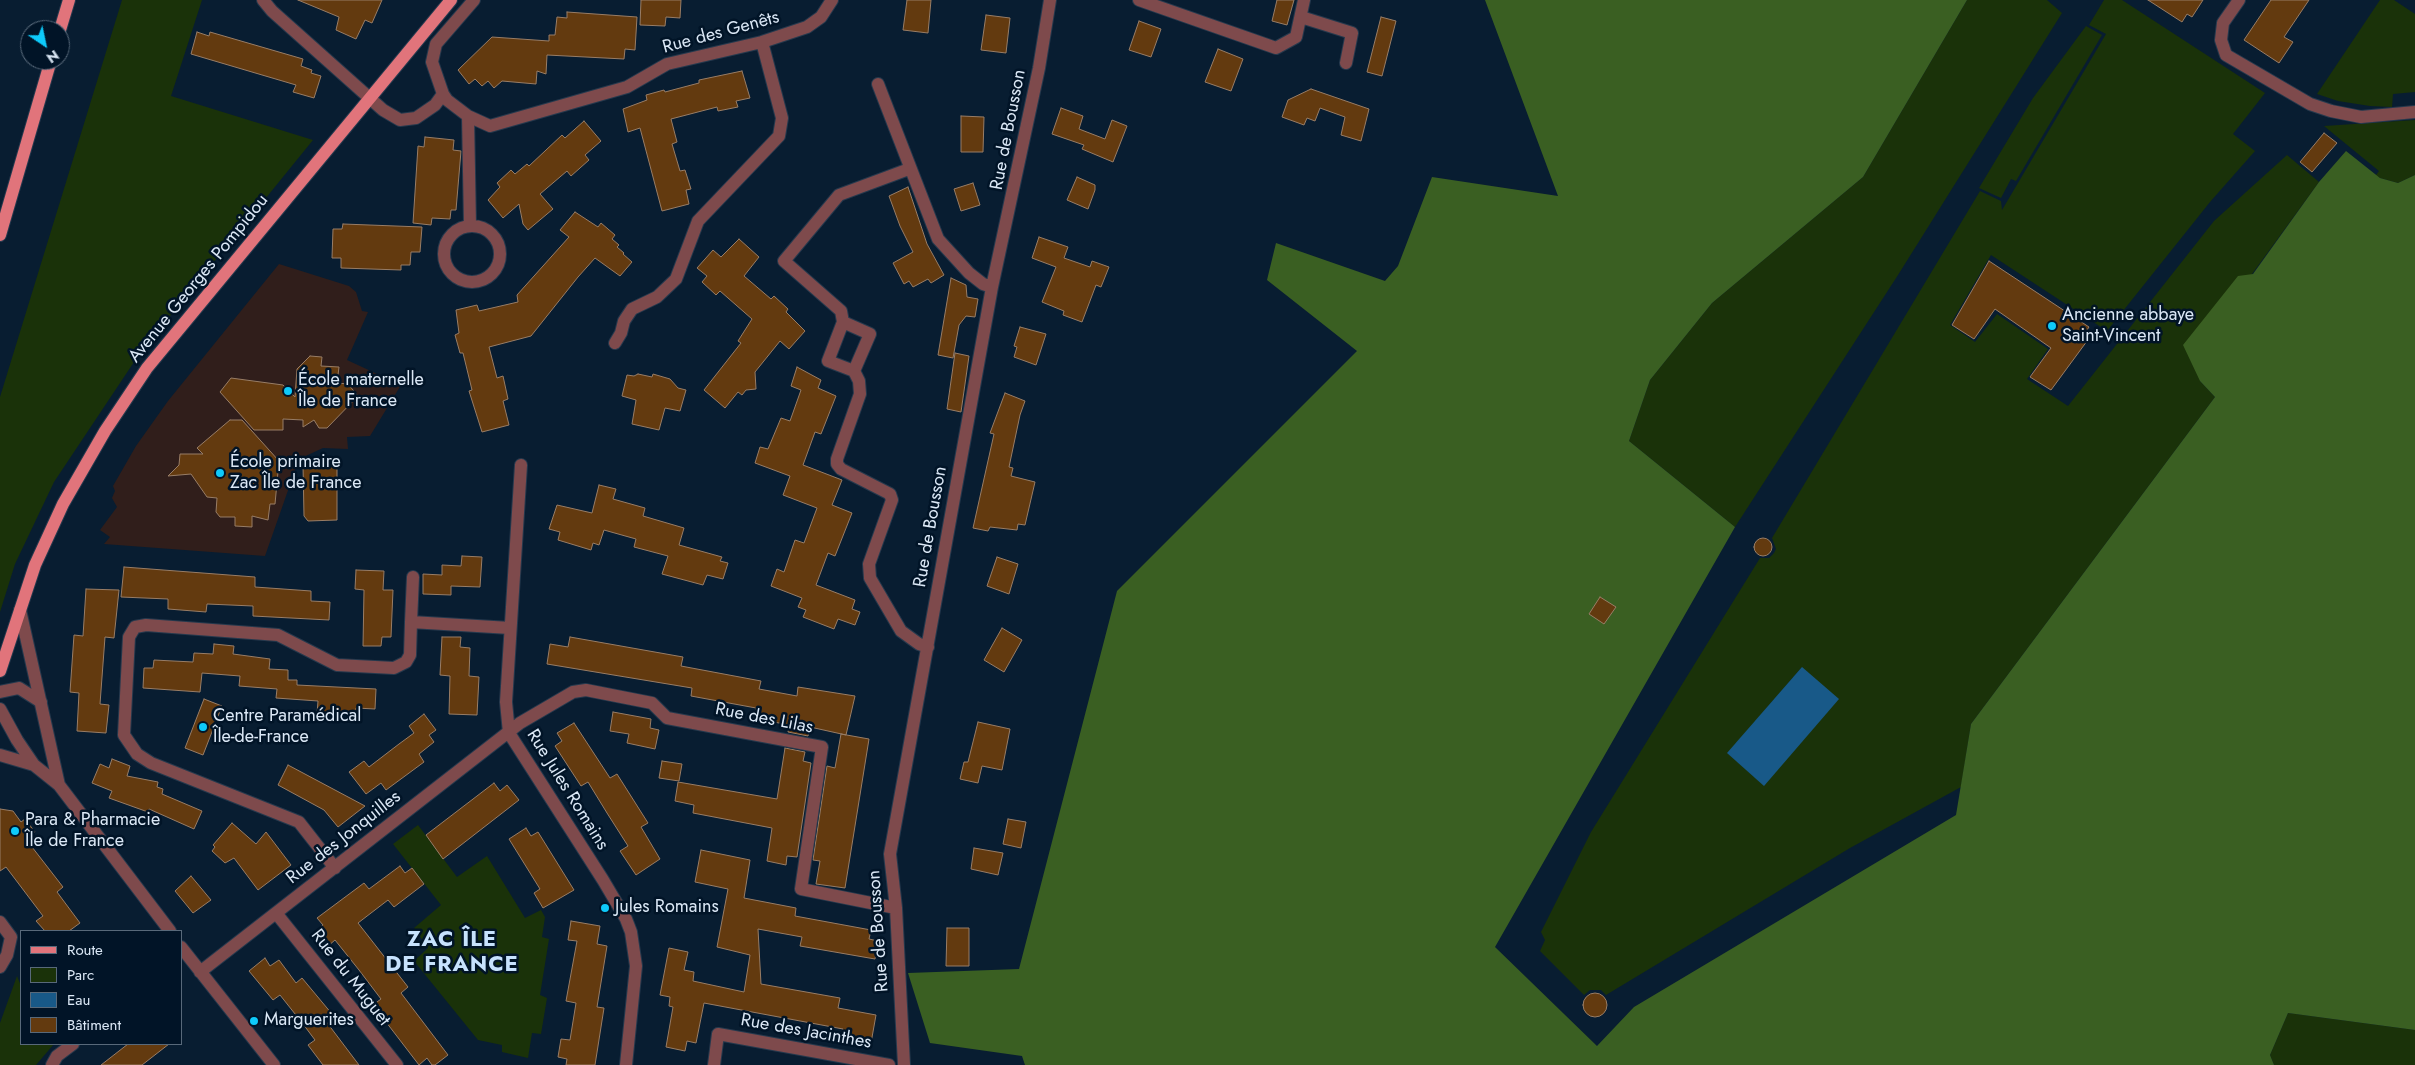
<!DOCTYPE html>
<meta charset="utf-8">
<style>
body{margin:0}
#map{position:relative;width:2415px;height:1065px;overflow:hidden;background:#081d31;font-family:Jost,sans-serif}
canvas{display:block}
.legend{position:absolute;left:20px;top:930px;width:162px;height:115px;box-sizing:border-box;background:#011427;border:1px solid #58697a;margin:0;padding:6px 9px;list-style:none;font-size:15px;color:#dbe8f6}
.legend li{display:flex;align-items:center;gap:10px;height:25px}
.legend b{width:25px;border:1px solid #58697a}
.north{position:absolute;left:20px;top:20px;width:50px;height:50px;box-sizing:border-box;background:#011427;border:1px solid #58697a;border-radius:50%;rotate:146deg;font-size:14px;font-weight:700;line-height:20px;text-align:center;color:#dbe8f6}
.north::after{content:'';display:block;margin:auto;width:18px;height:22px;background:#0ecafa;clip-path:polygon(50% 0,100% 100%,50% 72%,0 100%)}
</style>
<div id="map">
<canvas width="2415" height="1065"></canvas>
<ul class="legend">
<li><b style="height:6px;background:#e1747b"></b>Route</li>
<li><b style="height:14px;background:#1a3209"></b>Parc</li>
<li><b style="height:14px;background:#185988"></b>Eau</li>
<li><b style="height:14px;background:#633a0f"></b>Bâtiment</li>
</ul>
<div class="north">N</div>
</div>
<script>
const context = document.querySelector('canvas').getContext('2d');
context.lineJoin = 'round';
function fill(path, color) { context.fillStyle = color; context.fill(path, 'evenodd'); }
const poly = rows => new Path2D(rows.map(r => 'M' + r).join(''));
function stroke(path, color, width, dash) { context.strokeStyle = color; context.lineWidth = width; context.lineCap = dash ? 'butt' : 'round'; context.setLineDash(dash || []); context.stroke(path); }
function write(font, color, halo, rows, align = 'center') {
  context.font = font + ' Jost,sans-serif'; context.lineWidth = 5; context.setLineDash([]); context.textBaseline = 'middle'; context.strokeStyle = halo; context.fillStyle = color; for (const [text, x, y, turn = 0] of rows) {
    context.save(); context.translate(x, y); context.rotate((+turn || 0) * Math.PI / 180); context.textAlign = isNaN(turn) ? turn : align; if (halo) context.strokeText(text, 0, 0); context.fillText(text, 0, 0); context.restore();
  }
}
fill(poly([
 [279,264,349,286,356,292,362,311,368,312,347,360,401,385,370,436,347,437,348,449,323,448,299,459,265,556,104,544,110,537,100,530,117,507,112,498,115,491,113,486,136,446,168,401]
]), '#301e1b');
fill(poly([
 [122,0,202,0,171,96,313,140,140,353,54,482,15,564,0,612,0,397],
 [1967,0,2047,0,2062,13,1898,275,1735,527,1629,441,1650,380,1712,303,1863,177],
 [2104,0,2122,0,2265,93,2233,134,2255,151,2210,202,2107,331,1991,255,1950,325,1975,342,1997,314,2048,349,2027,379,2068,406,2214,221,2287,155,2319,182,2252,274,2200,381,2215,397,1971,724,1961,787,1850,848,1606,995,1601,990,1590,990,1584,995,1540,951,1545,940,1541,932,1591,832,1760,558,1769,558,1774,553,1776,549,1772,538,1980,191,2001,201,2002,210,2106,34,2089,25],
 [1802,667,1764,785,1728,753],
 [2380,0,2394,0,2415,14,2415,92,2393,94,2392,107,2370,106,2338,101,2317,94],
 [2086,26,2102,35,2016,181,2011,179,2001,198,1979,188,2033,98],
 [2415,120,2415,175,2398,183,2380,178,2376,175,2379,171,2324,126],
 [418,825,457,877,487,856,525,918,541,910,545,917,542,937,549,939,540,995,547,998,541,1034,532,1033,528,1058,502,1052,502,1045,478,1040,414,961,428,948,414,928,441,905,393,844],
 [17,976,21,986,21,1044,54,1044,36,1065,0,1065,0,1023],
 [2288,1013,2415,1030,2415,1065,2274,1065,2270,1055]
]), '#1a3209');
fill(poly([
 [1485,0,1967,0,1863,177,1712,303,1650,380,1629,441,1735,527,1495,947,1597,1046,1634,1007,1956,815,1971,724,2215,397,2200,381,2183,345,2238,276,2253,274,2319,182,2346,151,2380,178,2398,183,2415,175,2415,1030,2288,1013,2270,1055,2274,1065,1025,1065,1022,1056,930,1043,908,973,1019,969,1117,591,1357,351,1267,280,1276,243,1385,281,1398,266,1432,177,1558,196]
]), '#3a5f22');
fill(poly([
 [1802,667,1839,699,1764,786,1727,753]
]), '#185988');
const building = poly([
 [298,0,382,0,372,23,365,20,356,39,336,30,339,17,298,0],
 [641,0,681,0,680,18,666,17,665,26,640,25,641,0],
 [907,0,931,0,928,33,903,30,907,0],
 [1277,0,1294,0,1287,25,1272,21,1277,0],
 [2148,0,2203,0,2192,17,2187,14,2182,22,2148,0],
 [2271,0,2309,0,2284,37,2293,42,2279,63,2244,40,2271,0],
 [567,12,637,17,635,50,625,49,624,59,547,55,546,74,537,71,536,84,502,81,494,88,488,81,482,86,475,79,469,84,458,70,492,37,549,41,549,35,555,35,557,17,567,18,567,12],
 [986,15,1010,18,1006,53,981,50,986,15],
 [1381,17,1396,21,1382,76,1367,72,1381,17],
 [1139,21,1161,29,1151,57,1129,50,1139,21],
 [197,32,209,36,210,32,303,59,301,66,312,70,311,73,321,76,314,98,293,92,296,85,191,54,197,32],
 [1218,49,1243,59,1231,91,1205,82,1218,49],
 [742,71,750,98,736,101,738,107,718,111,717,107,671,119,677,142,672,144,680,171,685,170,691,189,686,190,689,204,662,211,640,128,628,132,623,109,647,100,646,95,664,90,665,92,699,83,699,80,742,71],
 [1311,89,1369,109,1361,141,1341,135,1345,117,1320,108,1315,121,1307,118,1304,125,1282,117,1288,100,1311,89],
 [1061,108,1083,116,1079,129,1105,139,1112,120,1127,126,1113,162,1082,149,1084,145,1052,134,1061,108],
 [961,116,984,117,983,152,961,152,961,116],
 [584,121,601,141,585,155,589,160,571,176,567,171,540,194,553,209,528,230,523,224,519,204,503,218,488,200,500,187,497,183,511,170,515,174,527,164,529,166,562,135,565,138,584,121],
 [2324,133,2337,143,2312,172,2300,162,2324,133],
 [425,137,454,140,453,150,461,151,456,210,451,210,450,219,432,218,431,225,413,223,418,146,424,147,425,137],
 [1077,177,1095,185,1095,190,1088,209,1067,200,1077,177],
 [973,183,980,205,961,211,954,189,973,183],
 [908,187,927,244,944,275,931,283,928,279,913,287,909,281,904,284,893,263,913,252,900,226,889,196,908,187],
 [575,212,598,227,601,223,615,235,612,239,619,245,617,247,624,253,623,254,632,262,620,276,595,258,578,277,531,336,489,347,497,378,503,376,508,399,503,401,509,425,482,432,469,391,472,390,463,353,460,353,455,335,459,333,456,310,477,305,479,311,518,302,517,295,569,237,560,230,575,212],
 [343,224,422,227,420,252,411,252,410,265,401,265,401,270,341,268,341,258,332,258,333,229,342,229,343,224],
 [1039,237,1068,247,1064,258,1090,267,1092,261,1109,267,1101,287,1096,285,1082,322,1063,315,1064,311,1042,302,1056,267,1032,258,1039,237],
 [739,239,759,257,744,276,771,299,774,296,788,309,786,312,805,331,789,349,780,341,755,372,756,389,746,390,742,395,738,392,725,408,704,390,741,343,738,341,752,319,720,291,716,295,702,282,707,276,697,268,713,250,721,257,739,239],
 [1989,261,2089,327,2085,333,2090,337,2051,390,2030,377,2051,348,1995,309,1974,339,1952,325,1989,261],
 [951,278,966,285,967,297,978,299,975,317,966,316,959,325,953,358,938,355,951,278],
 [1020,327,1046,334,1036,365,1014,357,1017,347,1014,346,1020,327],
 [955,353,969,356,961,412,947,409,955,353],
 [310,356,322,357,321,366,339,367,337,383,348,384,358,396,327,428,319,428,314,420,303,427,303,420,283,419,283,430,254,430,220,392,231,378,283,385,295,397,297,369,310,356],
 [797,367,821,380,818,388,836,396,821,434,815,432,803,465,842,480,832,505,852,513,835,556,828,553,816,585,855,600,852,609,860,612,855,625,838,619,834,629,803,617,806,610,798,607,802,598,771,586,777,569,784,572,795,540,804,543,817,508,783,495,790,476,755,463,760,447,768,449,781,418,790,421,801,390,791,386,797,367],
 [638,374,652,377,653,374,670,379,678,388,686,390,680,411,665,408,659,430,632,424,636,400,622,396,627,375,634,376,638,374],
 [1005,393,1025,401,1020,415,1009,467,1013,468,1011,476,1035,482,1025,525,1018,524,1017,530,990,527,988,531,973,528,994,434,990,433,1005,393],
 [230,420,242,420,279,461,275,504,270,504,268,520,252,516,252,527,235,526,235,517,220,517,216,512,217,498,207,497,191,474,168,476,179,465,180,454,203,454,197,448,230,420],
 [332,459,337,464,337,520,308,521,304,516,303,465,309,460,332,459],
 [599,485,616,489,613,499,645,508,643,516,684,528,679,545,722,557,720,561,728,563,723,579,707,575,703,585,662,574,668,556,634,547,636,539,604,530,599,545,593,543,591,550,558,540,560,532,549,529,557,505,592,513,599,485],
 '1754 547a9 9 0 1 1 18 0a9 9 0 1 1-18 0Z',
 [462,556,482,557,480,587,451,586,451,595,423,594,423,574,442,575,442,565,461,566,462,556],
 [997,557,1018,564,1009,594,987,586,997,557],
 [124,567,255,577,255,587,311,591,311,601,330,602,329,620,253,616,253,606,207,604,206,612,168,609,168,599,121,597,124,567],
 [356,570,384,571,383,590,393,590,391,637,382,637,381,646,363,646,364,590,355,589,356,570],
 [86,589,119,590,114,638,105,637,100,704,109,705,106,733,77,731,79,693,70,692,74,635,83,636,86,589],
 [1600,597,1616,607,1604,624,1589,614,1600,597],
 [1002,628,1022,640,1004,672,984,660,1002,628],
 [442,637,461,637,460,647,470,648,469,676,479,677,477,715,449,714,450,676,440,675,442,637],
 [570,637,683,657,681,666,761,681,759,689,797,696,798,687,855,696,846,735,810,727,808,736,788,732,789,725,754,718,756,708,691,696,692,688,547,664,550,644,568,647,570,637],
 [214,644,234,646,233,654,270,659,269,669,288,670,288,680,297,680,297,685,376,689,375,709,356,708,356,716,317,714,318,701,276,698,277,689,239,686,240,676,202,673,200,692,143,688,144,668,153,668,154,660,193,662,194,653,213,654,214,644],
 [204,699,222,706,203,755,185,748,204,699],
 [613,712,651,719,650,728,659,730,655,749,627,743,629,734,610,731,613,712],
 [424,714,436,730,429,735,434,742,419,754,424,762,386,790,381,783,366,794,349,772,364,761,369,767,399,744,414,733,409,726,424,714],
 [978,722,1010,729,1002,770,982,766,978,783,960,779,964,762,968,762,978,722],
 [574,723,610,778,617,774,648,823,641,827,660,859,636,875,620,851,628,846,607,813,588,782,581,786,555,746,562,741,557,733,574,723],
 [841,734,869,739,845,888,816,884,820,861,813,860,827,766,835,768,841,734],
 [785,748,805,752,803,761,811,763,797,857,787,856,786,865,767,861,772,828,693,813,694,805,675,801,678,782,777,799,785,748],
 [112,759,130,766,127,776,158,782,157,787,163,789,162,794,202,811,194,829,149,809,148,812,109,798,112,791,92,783,100,764,109,768,112,759],
 [662,761,682,764,679,781,659,778,662,761],
 [288,765,365,806,338,827,324,810,278,785,288,765],
 [494,783,500,791,507,785,519,800,443,859,426,835,494,783],
 [0,809,13,811,21,822,25,819,35,832,30,837,35,844,32,847,63,887,57,892,80,923,69,931,45,931,36,921,43,916,6,867,0,871,0,809],
 [1008,819,1026,822,1021,848,1003,844,1008,819],
 [232,823,256,844,266,832,291,865,258,890,234,858,225,863,212,851,215,847,213,845,232,823],
 [526,828,531,836,538,832,574,890,543,908,534,893,540,889,509,839,526,828],
 [974,848,1003,853,998,875,971,869,974,848],
 [701,850,750,860,744,898,796,908,795,916,871,930,869,939,878,941,875,959,800,946,802,937,758,929,761,984,840,998,838,1008,876,1015,871,1043,842,1038,843,1029,704,1003,696,1043,687,1041,685,1051,666,1047,673,1007,669,1006,670,997,660,995,669,948,688,952,684,970,694,972,693,981,744,992,750,955,717,947,728,889,695,882,701,850],
 [400,866,405,873,412,868,424,884,394,907,388,900,358,923,408,987,401,993,448,1055,435,1065,432,1065,427,1058,419,1065,373,1005,381,999,359,970,335,940,328,946,316,931,323,925,317,918,364,883,369,889,400,866],
 [191,876,211,900,193,913,175,891,191,876],
 [571,921,600,926,597,944,607,946,597,1007,604,1008,595,1065,566,1065,567,1059,558,1057,561,1039,570,1040,576,1003,566,1001,577,941,568,940,571,921],
 [947,928,969,928,969,966,946,966,947,928],
 [265,958,270,966,279,960,296,983,302,978,332,1014,325,1020,359,1065,323,1065,308,1045,315,1040,303,1024,280,995,273,1000,249,971,265,958],
 '1583 1005a12 12 0 1 1 24 0a12 12 0 1 1-24 0Z',
 [128,1044,169,1044,142,1065,101,1065,128,1044]
]);
fill(building, '#633a0f');
stroke(building, '#987d66', 1);
const minor = poly([
 [263,0,272,11,383,110,400,120,416,118,435,105,443,94],
 [474,0,436,44,432,62,443,94,447,100,468,116,490,126,627,87,667,64,762,42,807,27,821,17,832,0],
 [1139,0,1276,48,1296,37,1304,0],
 [2239,0,2223,23,2221,40,2226,55,2310,104,2331,111,2361,117,2415,112],
 [1301,17,1352,33,1346,63],
 [878,84,938,239,969,273,983,284,992,287],
 [468,116,470,226],
 [909,169,839,195,784,261,841,311,843,322,870,334,854,371,859,381,860,394,837,459,837,464,841,469,890,494,892,500,869,564,870,578,901,631,919,644,928,647],
 '444 254a28 28 0 1 1 56 0a28 28 0 1 1-56 0Z',
 [843,322,828,361,854,371],
 [615,343,621,333,624,321,632,309,657,297,676,279,698,221,779,136,782,118,762,42],
 [521,465,506,702,509,733,603,880,626,919,631,932,636,966,626,1065],
 [20,610,59,785],
 [411,622,413,577],
 [0,692,19,688,41,702],
 [0,709,17,740,34,765,59,785,170,931],
 [0,755,34,765],
 [335,868,299,822,151,763,137,754,124,735,129,637,135,627,146,625,278,635,337,665,394,668,406,662,410,655,411,622,510,628],
 [276,913,397,1065],
 [0,922,11,937,7,955,0,967],
 [181,947,274,1065],
 [200,972,520,723,573,692,586,690,652,703,667,718,822,747,801,889,896,908],
 [52,1065,57,1056,73,1044],
 [714,1065,718,1034,889,1065],
 [904,1065,896,908,890,854,992,287,1039,68,1050,0]
]);
const major = poly([
 [60,30,69,0],
 [0,235,51,60],
 [0,671,35,565,63,504,105,431,147,368,451,0]
]);
stroke(minor, '#26394d', 14);
stroke(major, '#26394d', 14);
stroke(minor, '#7e4a4c', 12);
stroke(major, '#e1747b', 12);
for (const [x, y, r, color] of [
 [2052,326,5,"#0ecafa"],
 [288,391,5,"#0ecafa"],
 [220,473,5,"#0ecafa"],
 [203,727,5,"#0ecafa"],
 [15,831,5,"#0ecafa"],
 [605,908,5,"#0ecafa"],
 [254,1021,5,"#0ecafa"]
]) { const dot = new Path2D(); dot.arc(x, y, r, 0, 2 * Math.PI); context.fillStyle = color; context.fill(dot); stroke(dot, '#011427', 2); }
write('18px', '#dbe8f6', '#011427', [
 ["Rue des Genêts",721,33,-15],
 ["Rue de Bousson",1009,130,-79],
 ["Avenue Georges Pompidou",199,279,-51],
 ["Rue de Bousson",931,527,-80],
 ["Rue des Lilas",764,719,11],
 ["Rue Jules Romains",567,790,58],
 ["Rue des Jonquilles",344,838,-38],
 ["Rue de Bousson",879,931,-94],
 ["Rue du Muguet",350,978,52],
 ["Rue des Jacinthes",806,1032,10]
]);
write('18px', '#dbe8f6', '#011427', [
 ["Ancienne abbaye",2062,316],
 ["Saint-Vincent",2062,337],
 ["École maternelle",298,381],
 ["Île de France",298,402],
 ["École primaire",230,463],
 ["Zac Île de France",230,484],
 ["Centre Paramédical",213,717],
 ["Île-de-France",213,738],
 ["Para & Pharmacie",25,821],
 ["Île de France",25,842],
 ["Jules Romains",615,908],
 ["Marguerites",264,1021]
], 'left');
context.letterSpacing = '1px';
write('bold 22px', '#c7e2fd', '#011427', [
 ["ZAC ÎLE",452,941],
 ["DE FRANCE",452,966]
]);
context.letterSpacing = '0px';
</script>
